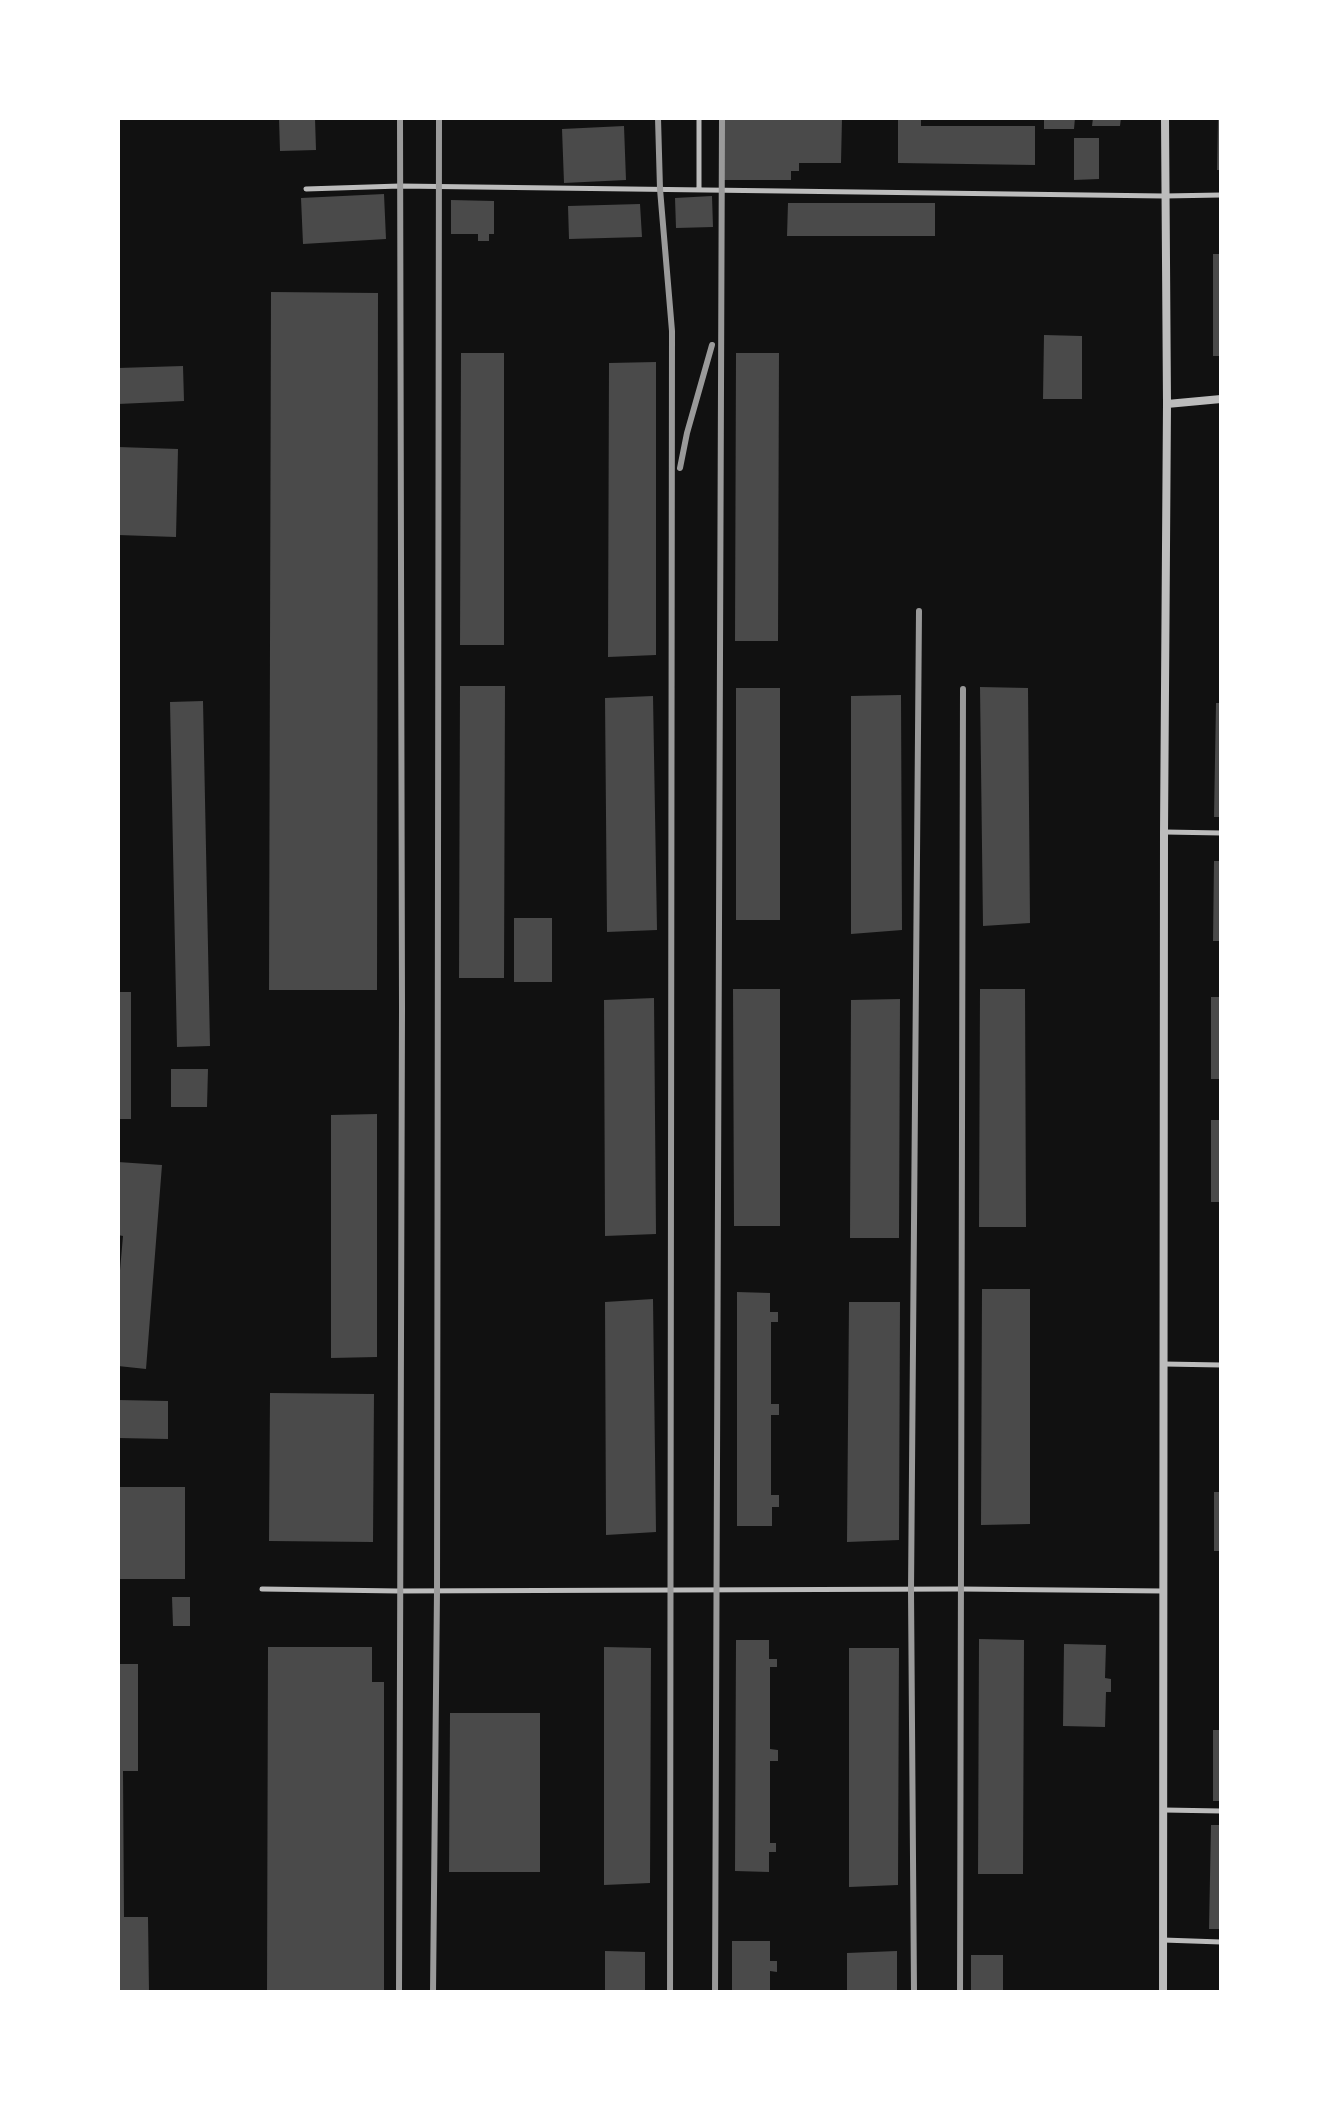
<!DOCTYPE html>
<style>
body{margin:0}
#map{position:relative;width:1339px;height:2110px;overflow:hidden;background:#111;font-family:Montserrat,sans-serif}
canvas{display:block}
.frame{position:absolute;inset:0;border:120px solid #fff;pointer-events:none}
</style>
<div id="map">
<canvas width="1339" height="2110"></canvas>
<div class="frame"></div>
</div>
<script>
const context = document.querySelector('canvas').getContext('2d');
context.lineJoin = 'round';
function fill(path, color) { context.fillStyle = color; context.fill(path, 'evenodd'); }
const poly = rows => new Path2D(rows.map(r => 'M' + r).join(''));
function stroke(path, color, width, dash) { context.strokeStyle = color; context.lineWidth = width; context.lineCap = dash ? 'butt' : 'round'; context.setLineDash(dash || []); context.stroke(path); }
fill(poly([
 [279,118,315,118,316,150,280,151],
 [720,118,842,118,841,163,799,163,799,171,791,171,791,180,720,180],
 [898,118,921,118,921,126,1035,126,1035,165,898,163],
 [1044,118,1075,118,1074,129,1044,129],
 [1093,118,1121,118,1120,126,1092,126],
 [1218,118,1221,118,1221,170,1217,170],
 [624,126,626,180,564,183,562,129],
 [1074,138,1099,138,1099,179,1074,180],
 [384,194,386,239,303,244,301,198],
 [712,196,713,227,676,228,675,198],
 [451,200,494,201,494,234,489,234,489,241,478,241,478,234,451,234],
 [788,203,935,203,935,236,787,236],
 [640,204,642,237,569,239,568,206],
 [1213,254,1221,254,1221,356,1213,356],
 [271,292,378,293,377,990,269,990],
 [1044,335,1082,336,1082,399,1043,399],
 [461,353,504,353,504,645,460,645],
 [736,353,779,353,778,641,735,641],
 [656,362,656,655,608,657,609,363],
 [183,366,184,401,118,404,118,368],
 [118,447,178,449,176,537,118,535],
 [460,686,505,686,504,978,459,978],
 [980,687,1028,688,1030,923,983,926],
 [736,688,780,688,780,920,736,920],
 [901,695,902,930,851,934,851,696],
 [653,696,657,930,607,932,605,698],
 [203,701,210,1046,177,1047,170,702],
 [1216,703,1221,703,1221,817,1214,817],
 [1214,861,1221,861,1221,941,1213,941],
 [514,918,552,918,552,982,514,982],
 [733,989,780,989,780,1226,734,1226],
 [980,989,1025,989,1026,1227,979,1227],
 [118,992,131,992,131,1119,118,1119],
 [1211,997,1221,997,1221,1079,1211,1079],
 [654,998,656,1234,605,1236,604,1000],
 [900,999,899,1238,850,1238,851,1000],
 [171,1069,208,1069,207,1107,171,1107],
 [377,1114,377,1357,331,1358,331,1115],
 [1211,1120,1221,1120,1221,1202,1211,1202],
 [118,1162,162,1165,146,1369,118,1366,118,1293,123,1236,118,1235],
 [982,1289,1030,1289,1030,1524,981,1525],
 [737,1292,770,1293,770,1312,778,1312,778,1322,771,1322,771,1404,779,1404,779,1415,771,1415,771,1495,779,1495,779,1507,772,1507,772,1526,737,1526],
 [653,1299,656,1532,606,1535,605,1302],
 [849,1302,900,1302,899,1540,847,1542],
 [270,1393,374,1394,373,1542,269,1541],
 [118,1400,168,1401,168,1439,118,1438],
 [118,1487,185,1487,185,1579,118,1579],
 [1214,1492,1221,1492,1221,1551,1214,1551],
 [172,1597,190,1597,190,1626,173,1626],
 [979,1639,1024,1640,1023,1874,978,1874],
 [736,1640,769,1640,769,1659,777,1659,777,1667,770,1667,770,1749,778,1750,778,1761,770,1761,770,1843,776,1843,776,1852,769,1852,769,1872,735,1871],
 [1064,1644,1106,1645,1105,1678,1111,1679,1111,1692,1106,1692,1105,1727,1063,1726],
 [268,1647,372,1647,372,1682,384,1682,384,1992,267,1992],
 [604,1647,651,1648,650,1883,604,1885],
 [849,1648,899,1648,898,1885,849,1887],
 [118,1664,138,1664,138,1771,123,1771,124,1917,148,1917,149,1992,118,1992],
 [450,1713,540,1713,540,1872,449,1872],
 [1213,1730,1221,1730,1221,1801,1213,1801],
 [1211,1825,1221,1825,1221,1929,1209,1929],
 [732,1941,770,1941,770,1961,777,1961,777,1972,770,1971,770,1992,732,1992],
 [605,1951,645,1952,645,1992,605,1992],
 [897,1951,897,1992,847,1992,847,1953],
 [971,1955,1003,1955,1003,1992,971,1992]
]), '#4a4a4a');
stroke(poly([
 [306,189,400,186,1164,196,1221,195],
 [699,189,699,118],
 [1165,832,1221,833],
 [1164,1364,1221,1365],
 [262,1589,398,1591,960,1589,1163,1591],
 [1164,1810,1221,1811],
 [1163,1940,1221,1942]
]), '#bcbcbc', 5);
stroke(poly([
 [1167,404,1221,399],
 [1163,1992,1164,832,1167,404,1165,118]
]), '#bcbcbc', 8);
stroke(poly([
 [658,118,660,189,672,331,670,1992],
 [680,468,687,433,712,345],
 [399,1992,402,1009,400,118],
 [433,1992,437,1591,439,118],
 [715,1992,722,118],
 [914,1992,911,1590,919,611],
 [960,1992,963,689]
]), '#9a9a9a', 6);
</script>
